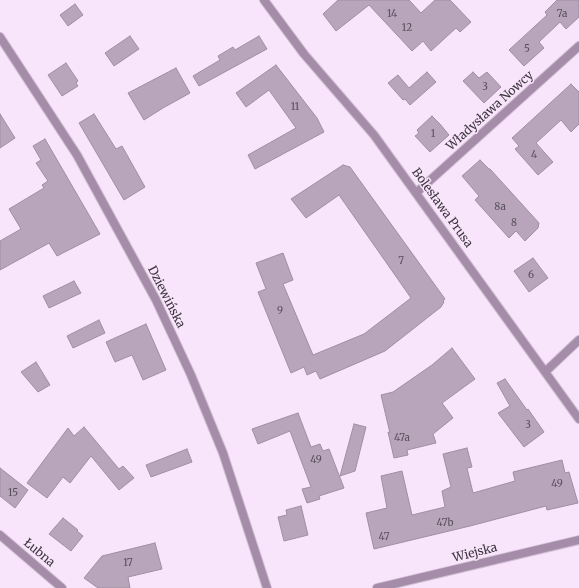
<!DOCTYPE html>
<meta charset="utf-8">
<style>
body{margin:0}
canvas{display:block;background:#f8e4fb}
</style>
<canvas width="579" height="588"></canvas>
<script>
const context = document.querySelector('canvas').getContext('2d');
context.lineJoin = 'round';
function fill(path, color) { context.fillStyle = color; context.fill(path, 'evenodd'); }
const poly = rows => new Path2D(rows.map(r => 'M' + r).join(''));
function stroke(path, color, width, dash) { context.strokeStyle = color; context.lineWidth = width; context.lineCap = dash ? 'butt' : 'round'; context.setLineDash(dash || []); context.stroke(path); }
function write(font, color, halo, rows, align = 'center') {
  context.font = font + ' Merriweather,serif'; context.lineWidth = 3; context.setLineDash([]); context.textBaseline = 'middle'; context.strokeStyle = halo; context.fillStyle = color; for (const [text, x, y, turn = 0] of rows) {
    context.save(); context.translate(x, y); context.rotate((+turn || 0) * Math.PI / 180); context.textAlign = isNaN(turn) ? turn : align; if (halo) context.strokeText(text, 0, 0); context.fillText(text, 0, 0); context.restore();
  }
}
const building = poly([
 [338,0,409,0,421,13,435,0,450,0,471,22,460,32,456,28,431,51,423,41,412,51,369,5,336,31,323,14,338,0],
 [557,0,579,0,579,17,566,29,560,22,539,42,544,48,524,66,509,50,547,15,545,12,557,0],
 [75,4,83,15,68,26,60,15,75,4],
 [130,36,139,49,114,66,105,53,130,36],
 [259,36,267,49,265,50,199,86,193,76,220,60,218,56,233,47,235,50,259,36],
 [66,63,78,81,76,83,78,86,62,96,48,75,66,63],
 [276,65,317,118,324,132,255,169,248,155,296,128,269,90,246,107,236,93,276,65],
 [176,68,190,93,163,108,144,120,128,93,176,68],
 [427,72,436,82,410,105,405,99,403,100,388,83,398,75,409,88,427,72],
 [473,72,479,78,487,72,501,87,484,103,463,81,473,72],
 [571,84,579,92,579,124,571,132,561,120,536,143,553,162,538,175,515,149,519,146,512,138,571,84],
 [0,114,15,138,0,148,0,114],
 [94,114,116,149,122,146,145,187,124,200,79,123,94,114],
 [432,116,440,124,449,135,430,152,415,136,419,133,417,130,432,116],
 [45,139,100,234,57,256,49,243,0,270,0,241,21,229,9,209,44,188,42,185,48,181,36,163,41,160,33,146,45,139],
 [480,160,489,169,490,169,539,223,538,228,525,241,516,231,509,238,475,200,479,196,462,176,480,160],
 [343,165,350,167,445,299,443,301,444,302,441,307,385,351,320,379,316,371,307,375,304,367,291,373,258,292,266,289,256,263,283,253,293,280,283,284,313,355,364,334,411,298,339,195,306,218,291,199,343,165],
 [533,258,548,278,529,292,514,271,533,258],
 [74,281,81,293,49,308,43,296,74,281],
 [99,320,105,333,73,348,67,336,99,320],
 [146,324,166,370,143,380,132,355,115,362,106,342,146,324],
 [452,348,475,379,442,403,453,418,433,434,436,443,407,450,408,455,394,458,388,432,390,433,381,395,393,392,432,365,452,348],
 [36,362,50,385,38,392,21,372,36,362],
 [505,379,527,410,528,409,544,432,524,447,498,413,510,406,497,383,505,379],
 [298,413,311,447,320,444,323,451,329,449,344,488,319,496,320,499,307,503,302,489,311,487,290,431,258,444,252,429,298,413],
 [354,424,366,427,355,471,340,476,354,424],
 [84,427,119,469,123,466,134,478,119,490,91,456,70,483,63,477,47,498,27,483,68,428,74,436,84,427],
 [467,448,472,467,467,468,473,493,515,481,513,472,562,460,565,473,569,472,578,503,547,510,546,506,470,526,374,549,366,513,387,508,381,476,402,471,412,515,445,507,442,491,451,487,443,454,467,448],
 [187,449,192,462,151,477,146,465,187,449],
 [0,468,28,490,15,508,0,496,0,468],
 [301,506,308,535,284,541,278,517,287,515,286,510,301,506],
 [63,518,78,530,77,531,83,536,71,551,49,534,63,518],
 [155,543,162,569,128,577,130,588,98,588,84,578,102,556,155,543]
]);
fill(building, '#b8a5bb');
stroke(building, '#a08ea3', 1);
const minor = poly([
 [264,0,304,54,374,135,579,419],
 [0,37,77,155,156,300,191,375,223,453,267,588],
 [416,193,579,46],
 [545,372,579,340],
 [0,535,62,588]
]);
const tertiary = poly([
 [377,588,579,540]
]);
stroke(minor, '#d2c1d5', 10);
stroke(tertiary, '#d2c1d5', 10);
stroke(minor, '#a58da9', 8);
stroke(tertiary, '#a58da9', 8);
write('10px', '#5a505c', null, [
 ["14",392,14],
 ["7a",562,14],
 ["12",407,28],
 ["5",527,49],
 ["3",485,87],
 ["11",295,107],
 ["1",433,134],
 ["4",534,155],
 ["8a",500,207],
 ["8",514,223],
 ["7",401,261],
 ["6",531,275],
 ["9",280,311],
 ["3",528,425],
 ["47a",402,438],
 ["49",316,460],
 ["49",557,484],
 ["15",13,493],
 ["47b",445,523],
 ["47",384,537],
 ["17",128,563]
]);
write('12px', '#3b343c', '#f8e4fb', [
 ["Władysława Nowcy",490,111,-42],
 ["Bolesława Prusa",442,208,54],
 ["Dziewińska",166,297,63],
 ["Łubna",39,553,40],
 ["Wiejska",475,553,-14]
]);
</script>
